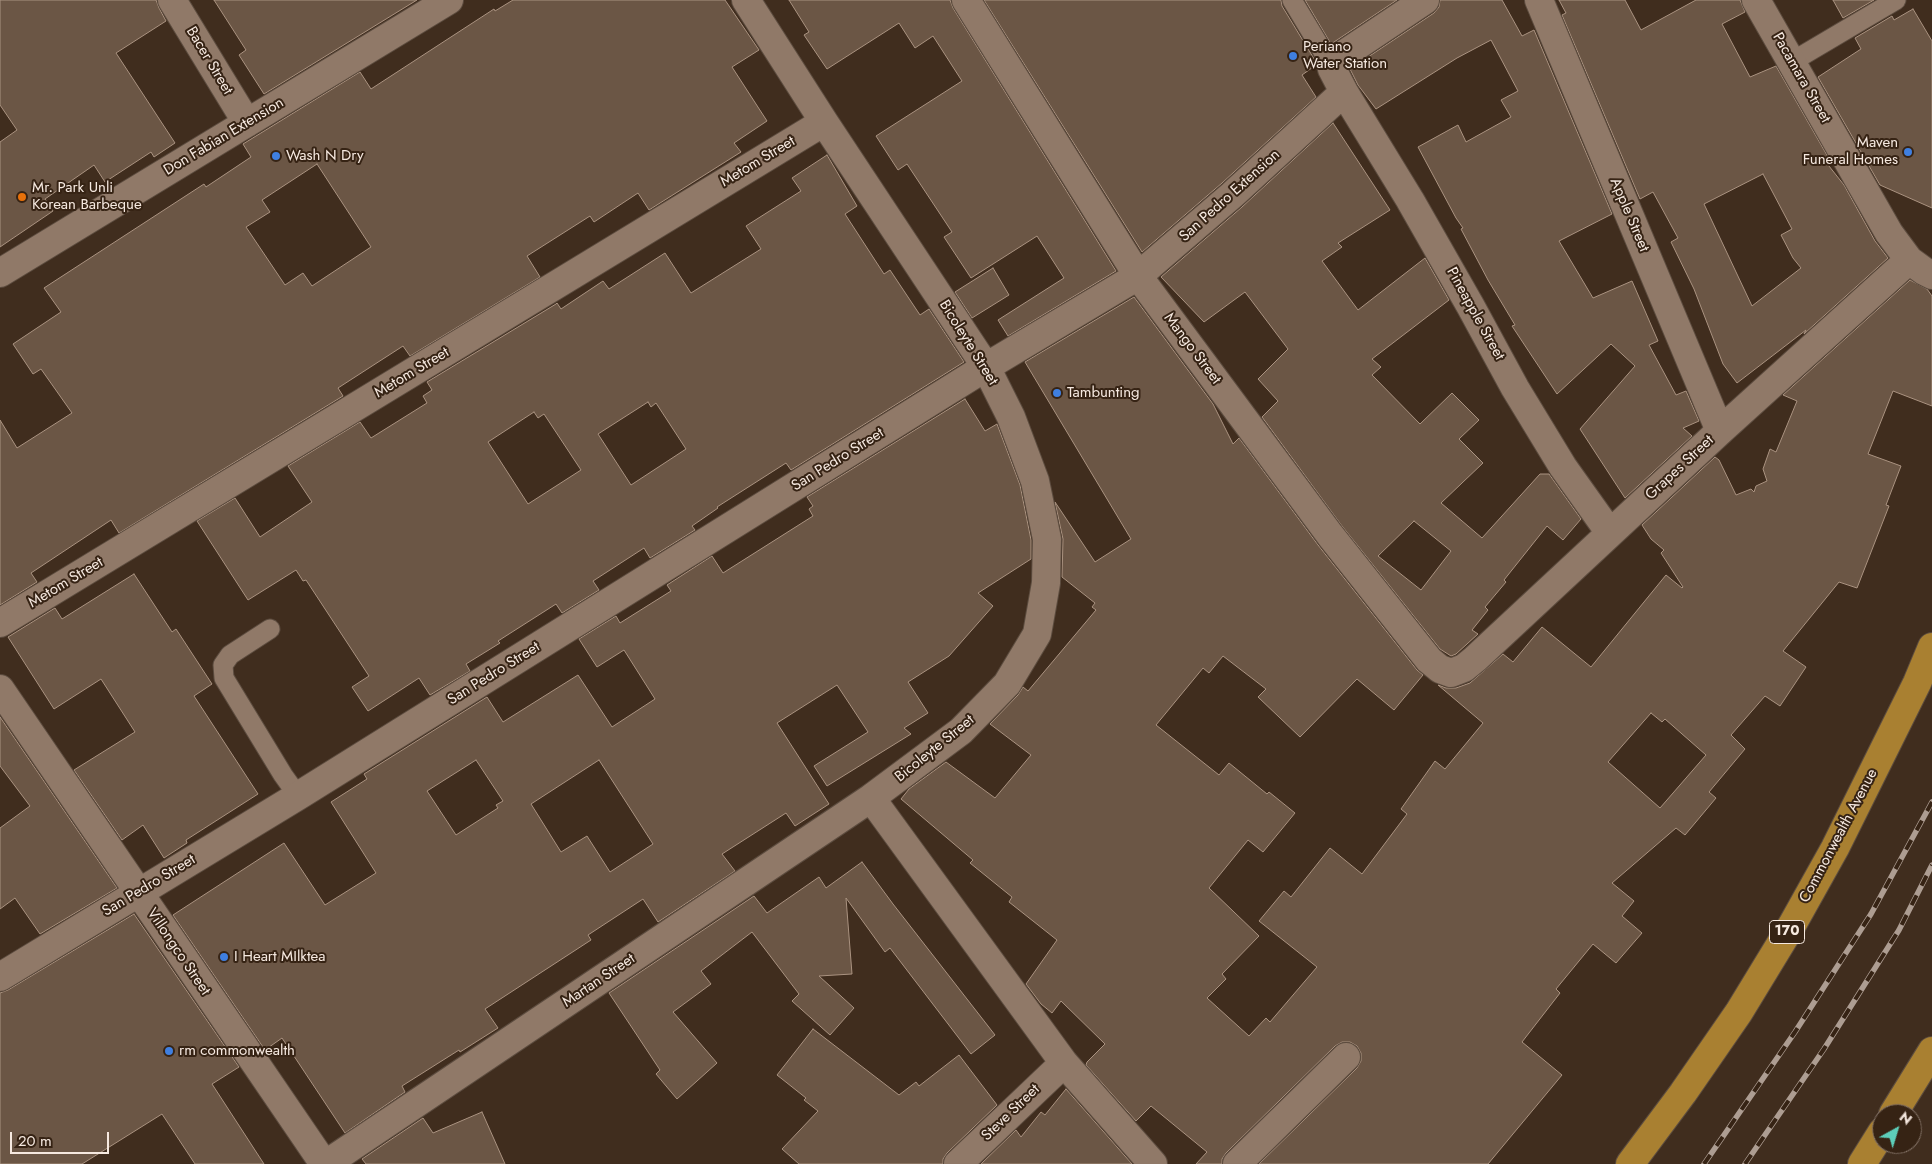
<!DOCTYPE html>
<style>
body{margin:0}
#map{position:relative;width:1932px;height:1164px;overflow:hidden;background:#402d1e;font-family:Jost,sans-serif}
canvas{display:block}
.north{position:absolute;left:1872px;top:1104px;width:50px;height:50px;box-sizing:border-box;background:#362314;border:1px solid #837266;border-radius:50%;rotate:39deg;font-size:14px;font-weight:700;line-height:20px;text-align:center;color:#f6e9e0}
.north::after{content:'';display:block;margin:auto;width:18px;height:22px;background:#5dceb9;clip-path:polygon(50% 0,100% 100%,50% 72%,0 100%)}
.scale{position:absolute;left:10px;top:1132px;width:99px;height:22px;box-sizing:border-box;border:2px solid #f6e9e0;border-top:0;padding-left:6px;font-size:15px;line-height:18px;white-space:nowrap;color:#f6e9e0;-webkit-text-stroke:4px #362314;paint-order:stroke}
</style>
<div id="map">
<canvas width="1932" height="1164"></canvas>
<div class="north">N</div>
<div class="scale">20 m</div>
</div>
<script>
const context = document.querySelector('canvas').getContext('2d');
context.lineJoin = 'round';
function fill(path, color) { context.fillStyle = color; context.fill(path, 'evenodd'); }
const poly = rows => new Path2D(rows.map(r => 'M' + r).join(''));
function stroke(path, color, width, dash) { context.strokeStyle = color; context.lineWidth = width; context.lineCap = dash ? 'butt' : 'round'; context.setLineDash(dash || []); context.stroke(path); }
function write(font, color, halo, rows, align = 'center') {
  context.font = font + ' Jost,sans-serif'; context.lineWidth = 4; context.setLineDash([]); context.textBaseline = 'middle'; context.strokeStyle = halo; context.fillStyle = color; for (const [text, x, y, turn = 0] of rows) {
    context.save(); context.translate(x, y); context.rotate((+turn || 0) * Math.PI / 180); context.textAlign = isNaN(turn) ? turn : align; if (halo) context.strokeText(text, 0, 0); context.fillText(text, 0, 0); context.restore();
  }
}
const building = poly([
 [0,0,156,0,159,8,166,21,116,53,175,143,154,157,151,152,105,182,94,165,45,199,53,211,0,247,0,142,17,130,0,105,0,0],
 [214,0,417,0,264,94,239,55,246,50,214,0],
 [513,0,725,0,759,50,732,67,767,121,734,143,741,152,649,210,638,193,594,222,590,216,527,256,540,277,410,356,403,346,338,388,343,396,119,533,111,520,31,573,37,582,0,605,0,420,17,448,72,413,41,369,33,374,13,344,61,312,44,288,204,184,206,187,251,157,243,144,360,72,371,89,494,9,495,11,513,0],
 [317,164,371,247,312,286,303,273,285,285,246,227,270,212,262,200,317,164],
 [789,0,950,0,953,8,1116,271,1008,336,998,320,1064,278,1037,236,971,278,944,237,952,232,907,164,898,170,876,136,962,81,933,36,915,48,899,23,827,69,804,35,809,32,789,0],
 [984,0,1281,0,1282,6,1316,62,1316,65,1302,75,1316,97,1222,183,1142,252,984,0],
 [1305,0,1397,0,1331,44,1305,0],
 [1440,0,1502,0,1522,36,1534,30,1612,214,1559,241,1593,298,1632,281,1658,341,1649,345,1676,395,1686,391,1699,421,1683,428,1692,436,1625,498,1580,429,1635,366,1611,344,1557,394,1512,326,1515,325,1488,280,1461,229,1463,228,1456,218,1418,147,1458,125,1466,142,1511,117,1501,100,1518,91,1491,40,1457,58,1376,109,1358,85,1350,69,1434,13,1439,7,1440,0],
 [1559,0,1625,0,1641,30,1696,0,1740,0,1745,12,1722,24,1750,77,1776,66,1832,164,1825,161,1844,185,1875,241,1888,258,1804,334,1806,330,1737,383,1723,364,1694,289,1671,242,1678,238,1653,192,1640,199,1562,15,1566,13,1559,0],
 [1763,174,1792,229,1781,235,1793,258,1801,268,1752,306,1704,204,1763,174],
 [1833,0,1874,0,1843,18,1833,0],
 [1913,9,1932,41,1932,208,1880,185,1818,77,1861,49,1855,38,1892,16,1894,20,1913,9],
 [1333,123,1390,210,1338,243,1342,247,1322,261,1358,310,1425,258,1449,300,1372,359,1381,367,1372,375,1420,424,1452,393,1479,420,1459,439,1483,463,1441,503,1482,538,1540,474,1549,474,1581,519,1563,540,1547,526,1504,580,1506,582,1485,607,1488,610,1472,630,1478,634,1456,654,1451,656,1440,649,1342,526,1262,417,1278,401,1258,379,1288,349,1245,292,1204,322,1161,277,1242,207,1333,123],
 [1414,521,1451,551,1421,590,1378,556,1414,521],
 [827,155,857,206,845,214,884,274,890,270,920,315,929,309,964,362,791,470,786,463,717,507,718,508,692,526,695,530,650,558,644,548,593,581,599,590,562,613,556,604,498,641,500,643,466,664,470,671,430,695,419,678,368,711,352,687,369,676,306,580,303,581,296,570,248,600,197,521,235,498,260,537,312,502,288,466,360,422,371,438,427,403,423,396,432,390,427,382,556,304,557,303,561,309,603,281,609,289,665,253,691,293,761,249,746,226,801,191,792,178,827,155],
 [648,402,651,407,656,403,686,449,631,485,598,434,648,402],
 [534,412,538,418,544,414,581,470,528,504,488,442,534,412],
 [993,268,1009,295,972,318,955,292,993,268],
 [1910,280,1927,289,1932,296,1932,406,1893,391,1868,454,1901,466,1886,505,1889,506,1857,588,1839,582,1783,651,1806,667,1780,706,1765,696,1731,735,1745,749,1709,792,1716,798,1685,835,1676,828,1612,883,1634,901,1622,916,1642,933,1616,963,1593,944,1556,989,1560,993,1522,1042,1562,1075,1488,1164,1259,1164,1357,1068,1361,1061,1361,1053,1357,1046,1350,1042,1342,1042,1335,1046,1226,1153,1222,1159,1222,1164,1196,1164,1207,1152,1151,1106,1136,1121,1086,1065,1087,1062,1105,1044,1061,1001,1052,1013,1041,1004,1026,984,1057,940,1009,902,1012,897,970,863,973,860,901,799,909,789,946,762,995,798,1031,755,990,724,1018,695,1023,687,1028,691,1096,610,1092,607,1095,603,1062,577,1063,539,1055,502,1095,562,1131,539,1025,362,1134,297,1213,404,1233,444,1239,438,1318,545,1417,670,1423,675,1394,710,1357,679,1300,737,1258,697,1266,689,1223,656,1209,673,1203,668,1156,725,1219,775,1229,763,1267,794,1269,792,1295,813,1263,852,1248,840,1209,888,1259,936,1222,974,1226,979,1207,998,1249,1036,1266,1018,1270,1022,1317,967,1259,921,1284,891,1291,897,1330,848,1362,874,1407,814,1401,809,1435,761,1445,769,1483,723,1438,685,1446,688,1456,688,1470,683,1503,654,1513,662,1542,627,1591,667,1666,575,1682,588,1683,587,1661,553,1664,550,1651,539,1642,525,1715,457,1719,460,1736,495,1751,489,1754,492,1756,486,1767,481,1763,469,1770,449,1776,452,1797,401,1783,395,1910,280],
 [1651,713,1662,722,1665,719,1706,755,1660,808,1608,762,1651,713],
 [965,399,985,431,997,424,1020,485,1031,540,1031,559,978,593,993,606,949,656,908,682,928,713,904,728,911,734,827,786,814,766,868,732,837,685,777,723,829,804,795,826,786,813,722,854,735,871,658,922,643,899,588,935,591,940,485,1009,498,1028,460,1052,459,1050,402,1086,405,1092,345,1133,282,1038,265,1050,173,915,284,843,325,905,376,873,331,802,367,779,364,774,487,697,503,722,578,675,612,727,655,699,624,650,597,667,579,639,616,616,620,623,671,591,667,585,712,556,723,573,813,516,809,509,813,506,807,497,965,399],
 [476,760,503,801,496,805,498,808,456,835,427,791,476,760],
 [599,760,653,844,610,872,587,836,561,852,531,804,599,760],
 [134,574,172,632,176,629,212,684,194,696,258,794,186,840,187,843,164,858,143,825,122,840,74,770,135,732,101,679,54,709,8,637,55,608,62,619,134,574],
 [0,717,117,888,40,934,15,898,0,909,0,828,30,806,0,766,0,717],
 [862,862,893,904,995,1035,971,1054,890,948,885,952,846,898,852,974,819,976,854,1008,830,1035,792,1001,799,994,752,932,701,971,711,984,673,1012,717,1063,677,1099,656,1074,660,1070,609,993,754,896,767,913,819,877,826,888,862,862],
 [134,914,239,1067,212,1084,264,1164,195,1164,162,1114,82,1164,0,1164,0,993,8,990,134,914],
 [813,1029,899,1095,916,1082,919,1086,959,1055,997,1105,947,1153,943,1159,943,1164,799,1164,782,1149,818,1111,804,1100,806,1098,777,1075,813,1029],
 [1066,1089,1132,1164,981,1164,1016,1130,1021,1137,1041,1112,1045,1115,1066,1089],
 [482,1112,505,1164,366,1164,362,1159,423,1118,433,1133,482,1112]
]);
fill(building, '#6b5645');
stroke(building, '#aa9381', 1);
const lane = poly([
 [1292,0,1331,65],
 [1793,61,1896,0],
 [270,629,230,655,223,665,224,678,283,775,298,796]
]);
const street = poly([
 [172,0,247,123],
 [966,0,1138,276,1330,535,1429,660,1440,669,1451,673,1464,668,1475,659,1720,431,1909,260],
 [1539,0,1720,431],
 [1756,0,1889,233,1909,260,1924,271,1932,275],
 [1344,92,1410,200,1471,307,1515,388,1563,467,1610,533],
 [0,273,449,0],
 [0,623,824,122],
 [0,689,324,1164],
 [871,798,1064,1063,1153,1164],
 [0,977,298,796,986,367,1138,276,1232,195,1344,92,1332,69,1331,65,1334,61,1425,0],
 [326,1164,871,798,961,731,1007,684,1037,634,1046,583,1047,539,1035,481,1011,417,986,367,824,122,746,0],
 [958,1164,1064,1063],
 [1237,1164,1346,1057]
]);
const primary = poly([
 [1893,1114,1932,1051],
 [1630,1164,1683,1093,1739,1012,1792,925,1835,848,1917,683,1932,647],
 [1862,1164,1882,1132]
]);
stroke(lane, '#5c4c3f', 21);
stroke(street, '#5c4c3f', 30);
stroke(primary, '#5c4c3f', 30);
stroke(lane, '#907968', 19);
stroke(street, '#907968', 28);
stroke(primary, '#a98031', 28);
const rail = poly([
 [1704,1164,1795,1032,1871,914,1932,802],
 [1745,1164,1824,1049,1899,930,1932,865]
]);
stroke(rail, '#ad9d92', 5.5);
stroke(rail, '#362314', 4, [11]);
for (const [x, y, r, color] of [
 [1293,56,5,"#3f7fe0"],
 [1908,152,5,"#3f7fe0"],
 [276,156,5,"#3f7fe0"],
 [22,197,5,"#e8710a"],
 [1057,393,5,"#3f7fe0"],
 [224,957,5,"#3f7fe0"],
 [169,1051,5,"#3f7fe0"]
]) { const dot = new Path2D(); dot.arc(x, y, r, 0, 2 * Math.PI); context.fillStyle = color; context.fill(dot); stroke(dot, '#362314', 2); }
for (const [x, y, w] of [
 [1787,932,35]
]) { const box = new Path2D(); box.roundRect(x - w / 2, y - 11.5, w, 23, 4); context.fillStyle = '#362314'; context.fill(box); stroke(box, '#f6e9e0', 1); }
write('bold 14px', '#f6e9e0', null, [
 ["170",1787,932]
]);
write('15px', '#f6e9e0', '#362314', [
 ["Periano",1303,47],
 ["Water Station",1303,64],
 ["Maven",1898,143,"right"],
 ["Funeral Homes",1898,160,"right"],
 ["Wash N Dry",286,156],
 ["Mr. Park Unli",32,188],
 ["Korean Barbeque",32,205],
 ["Tambunting",1067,393],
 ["I Heart MIlktea",234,957],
 ["rm commonwealth",179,1051]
], 'left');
write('15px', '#f6e9e0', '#362314', [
 ["Bacer Street",209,61,59],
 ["Pacamara Street",1801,78,60],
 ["Don Fabian Extension",224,137,-31],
 ["Metom Street",758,162,-31],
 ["San Pedro Extension",1230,196,-42],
 ["Apple Street",1629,215,67],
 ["Pineapple Street",1475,314,61],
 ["Bicoleyte Street",968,343,58],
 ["Mango Street",1192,349,53],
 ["Metom Street",412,373,-31],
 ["San Pedro Street",838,460,-32],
 ["Grapes Street",1680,468,-43],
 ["Metom Street",66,583,-31],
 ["San Pedro Street",494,674,-32],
 ["Bicoleyte Street",935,749,-39],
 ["Commonwealth Avenue",1839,836,-62],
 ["San Pedro Street",149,886,-31],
 ["Villongco Street",178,952,56],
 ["Martan Street",599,981,-34],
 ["Steve Street",1011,1113,-44]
]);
</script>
